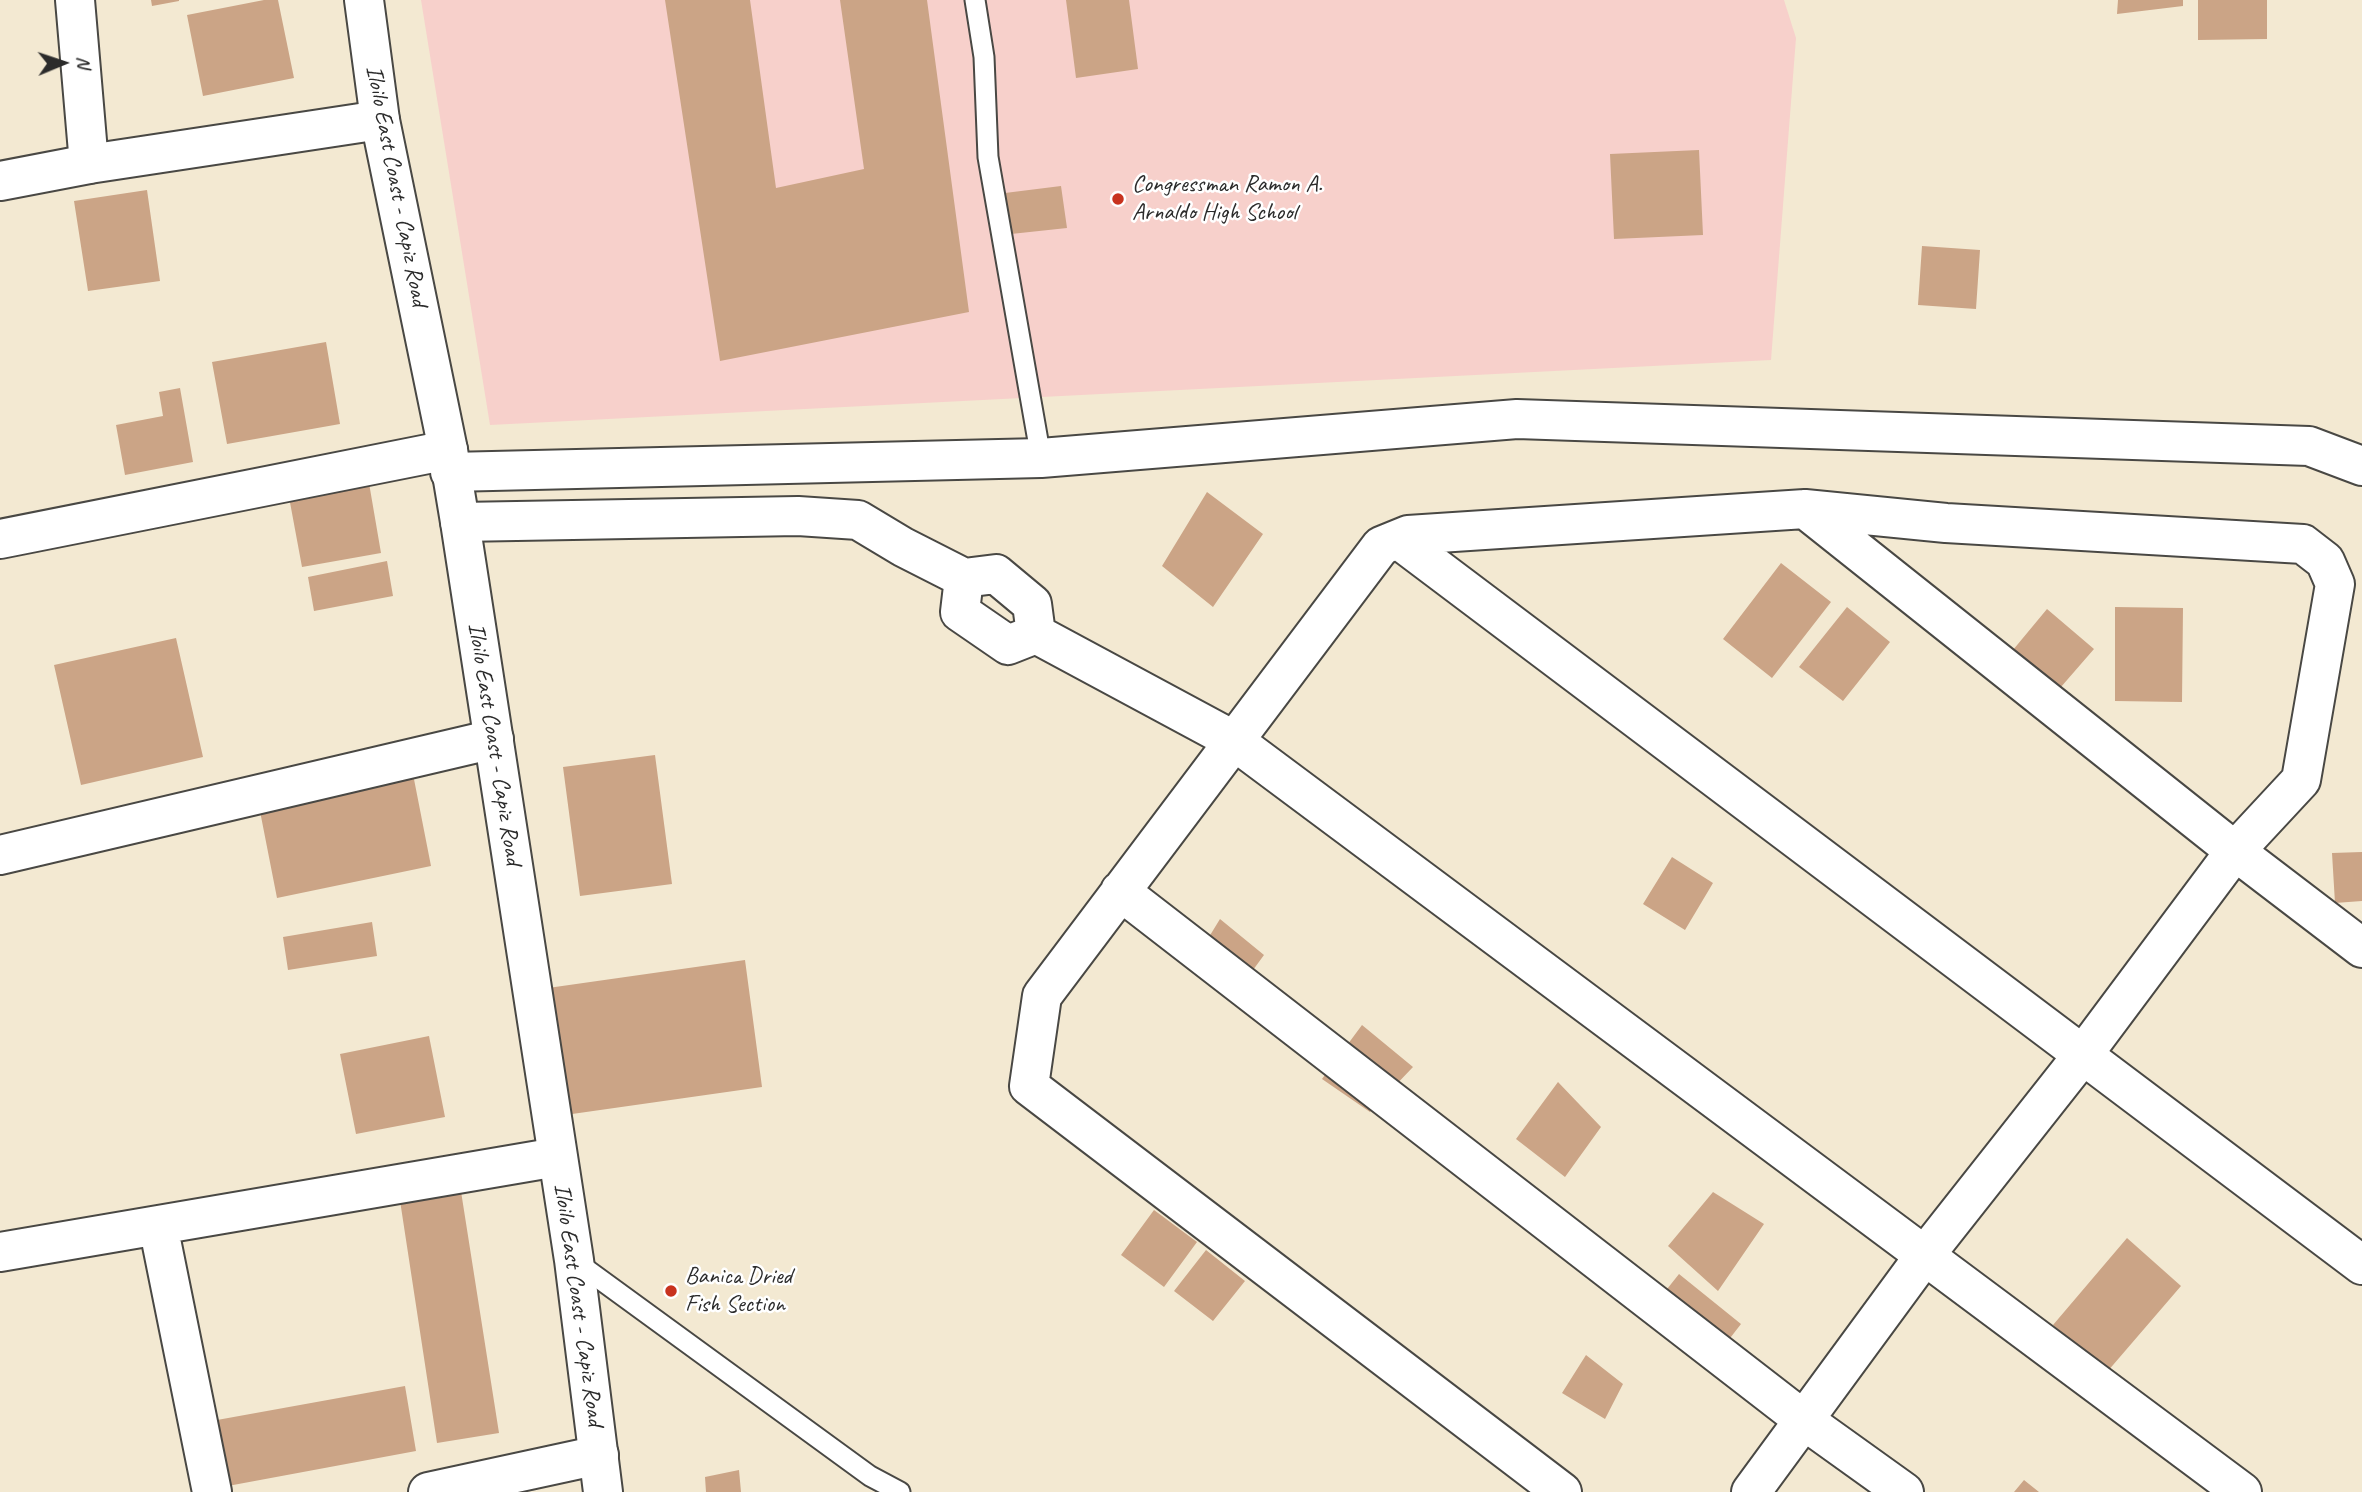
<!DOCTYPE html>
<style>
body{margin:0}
#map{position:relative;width:2362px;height:1492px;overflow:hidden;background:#f3e9d2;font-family:Caveat,sans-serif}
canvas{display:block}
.north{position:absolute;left:28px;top:28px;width:70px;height:70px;-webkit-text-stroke:5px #fff;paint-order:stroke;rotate:88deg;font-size:19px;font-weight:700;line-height:28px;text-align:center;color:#2b2b2b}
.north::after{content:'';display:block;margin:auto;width:24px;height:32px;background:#2b2b2b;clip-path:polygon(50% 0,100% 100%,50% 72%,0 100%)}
</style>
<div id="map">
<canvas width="2362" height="1492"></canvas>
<div class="north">N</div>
</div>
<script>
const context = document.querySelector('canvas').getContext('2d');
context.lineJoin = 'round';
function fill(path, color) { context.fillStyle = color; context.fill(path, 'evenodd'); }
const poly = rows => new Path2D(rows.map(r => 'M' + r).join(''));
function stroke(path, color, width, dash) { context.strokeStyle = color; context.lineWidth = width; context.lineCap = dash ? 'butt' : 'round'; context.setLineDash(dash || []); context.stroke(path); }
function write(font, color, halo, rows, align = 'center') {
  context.font = font + ' Caveat,sans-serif'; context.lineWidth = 5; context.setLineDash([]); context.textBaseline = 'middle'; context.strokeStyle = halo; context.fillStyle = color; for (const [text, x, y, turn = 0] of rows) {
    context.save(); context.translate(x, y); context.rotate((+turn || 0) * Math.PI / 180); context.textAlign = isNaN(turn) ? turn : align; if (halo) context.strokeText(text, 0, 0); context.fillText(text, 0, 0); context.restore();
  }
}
fill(poly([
 [421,0,1784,0,1796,38,1771,360,490,425]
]), '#f7d0cb');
fill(poly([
 [151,0,179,0,179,1,152,6],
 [264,0,278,0,294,78,203,96,187,15],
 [665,0,750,0,776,188,864,169,840,0,927,0,969,312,720,361],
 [1066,0,1129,0,1138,69,1076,78],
 [2118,0,2183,0,2183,6,2117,14],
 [2198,0,2267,0,2267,39,2198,40],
 [1699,150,1703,235,1614,239,1610,154],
 [1061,186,1067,228,1011,234,1005,193],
 [147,190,160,281,88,291,74,201],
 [1922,246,1980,250,1976,309,1918,305],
 [326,342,340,424,227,444,212,362],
 [180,388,193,462,125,475,116,425,163,416,159,392],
 [369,483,381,553,302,567,289,497],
 [1207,492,1263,534,1213,607,1162,566],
 [387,561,393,596,314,611,308,577],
 [1781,563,1831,602,1772,678,1723,639],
 [1847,607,1890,642,1843,701,1799,667],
 [2115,607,2183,608,2182,702,2115,701],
 [2047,609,2094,649,2054,695,2008,656],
 [176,638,203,757,81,785,54,665],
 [655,755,672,884,580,896,563,767],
 [412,769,431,866,277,898,258,801],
 [2362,852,2362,901,2335,903,2332,853],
 [1672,857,1713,883,1685,930,1643,904],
 [1220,919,1264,955,1234,996,1193,963],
 [372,922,377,956,288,970,283,937],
 [745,960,762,1087,558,1116,541,989],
 [1362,1025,1413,1067,1370,1112,1322,1079],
 [429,1036,445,1117,356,1134,340,1054],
 [1558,1082,1601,1127,1565,1177,1516,1139],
 [460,1185,499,1433,437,1443,399,1194],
 [1713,1192,1764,1224,1718,1291,1668,1246],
 [1154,1210,1197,1242,1164,1287,1121,1255],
 [2127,1238,2181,1286,2107,1372,2053,1325],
 [1206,1250,1245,1281,1213,1321,1174,1291],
 [1679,1274,1741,1324,1706,1369,1644,1318],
 [1586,1355,1623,1384,1605,1419,1562,1393],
 [405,1386,416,1451,217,1488,206,1422],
 [739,1470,741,1492,706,1492,705,1477],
 [2024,1480,2039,1492,2014,1492]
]), '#cba486');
const lane = poly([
 [975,0,984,57,988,157,1041,458],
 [575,1261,870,1476,900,1492]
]);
const street = poly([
 [75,0,89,164],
 [1805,509,2235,851,2362,948],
 [460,522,798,516,858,520,903,547,964,578,996,574,1032,604,1036,634,1008,645,960,612,964,578],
 [0,539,448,450],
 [1398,539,2362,1265],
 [1036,634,1233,740,2242,1492],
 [0,855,494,739],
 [1120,891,1805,1421,1904,1492],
 [158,1225,212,1492],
 [0,1252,557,1157],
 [428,1492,599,1455],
 [1562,1492,1029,1086,1042,996,1381,546,1408,535,1805,509,1946,523,2303,544,2325,561,2335,584,2301,780,2235,851,2082,1056,1925,1255,1751,1492]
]);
const secondary = poly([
 [0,181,89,164,380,120],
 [450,472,1041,458,1517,419,2309,446,2362,466]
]);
const primary = poly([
 [364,0,380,120,448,450,460,522,574,1260,603,1492]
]);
stroke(lane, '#494844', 23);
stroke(street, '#494844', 42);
stroke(secondary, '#494844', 42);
stroke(primary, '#494844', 42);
stroke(lane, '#fff', 19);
stroke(street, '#fff', 38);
stroke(secondary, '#fff', 38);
stroke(primary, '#fff', 38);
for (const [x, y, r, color] of [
 [1118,199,7,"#c8321e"],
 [671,1291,7,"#c8321e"]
]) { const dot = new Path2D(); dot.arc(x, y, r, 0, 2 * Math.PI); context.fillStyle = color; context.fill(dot); stroke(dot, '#fff', 2.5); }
write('24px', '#2b2b2b', '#fff', [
 ["Congressman Ramon A.",1132,185],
 ["Arnaldo High School",1132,213],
 ["Banica Dried",685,1277],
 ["Fish Section",685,1305]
], 'left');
write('24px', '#2b2b2b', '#fff', [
 ["Iloilo East Coast - Capiz Road",396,186,79],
 ["Iloilo East Coast - Capiz Road",494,744,81],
 ["Iloilo East Coast - Capiz Road",578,1305,82]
]);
</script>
